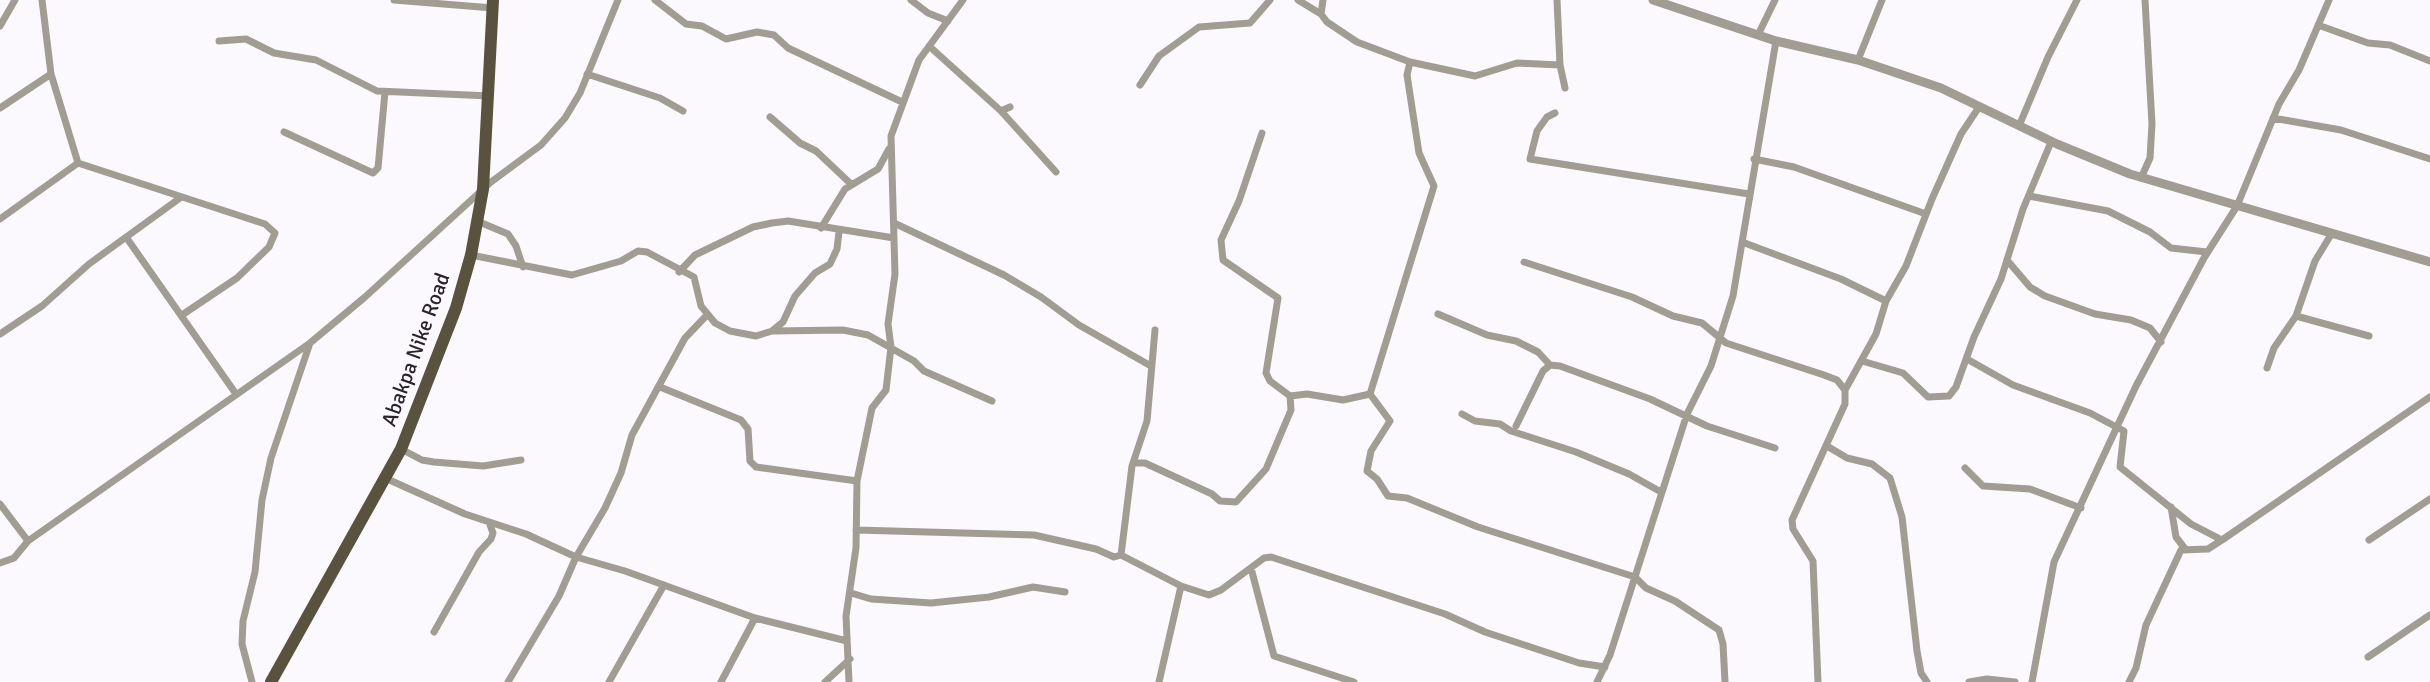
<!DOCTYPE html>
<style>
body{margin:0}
canvas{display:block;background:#fcf9fe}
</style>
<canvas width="2430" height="682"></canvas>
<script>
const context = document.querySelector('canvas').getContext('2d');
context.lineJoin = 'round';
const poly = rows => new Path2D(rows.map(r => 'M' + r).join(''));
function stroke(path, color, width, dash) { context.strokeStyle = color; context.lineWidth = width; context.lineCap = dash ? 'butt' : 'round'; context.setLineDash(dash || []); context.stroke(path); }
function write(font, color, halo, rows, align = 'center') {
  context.font = font + ' Signika,sans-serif'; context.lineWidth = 5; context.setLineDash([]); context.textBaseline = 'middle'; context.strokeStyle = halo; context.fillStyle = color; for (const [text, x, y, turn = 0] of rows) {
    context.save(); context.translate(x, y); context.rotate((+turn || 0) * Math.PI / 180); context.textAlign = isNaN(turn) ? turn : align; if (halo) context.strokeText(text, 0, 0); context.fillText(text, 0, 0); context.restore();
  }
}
stroke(poly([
 [42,0,51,74,78,163,265,224,275,233,269,247,237,278,182,315],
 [394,0,493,8],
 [655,0,686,24,702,26,726,39,757,32,774,35,788,48,902,102],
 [911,0,928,13,948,21],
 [1298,0,1321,14],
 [1323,0,1321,14,1327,22,1357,42,1410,62,1475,76,1517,63,1560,65],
 [1557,0,1560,65,1565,88],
 [2318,25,2368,43,2390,45,2430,61],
 [0,26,15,0],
 [1758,35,1775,0],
 [219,41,246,39,274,53,316,60,377,91,490,96],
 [929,46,1001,111,1010,107],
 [1858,60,1882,0],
 [1410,62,1407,75,1419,153,1434,186,1370,394,1390,421,1371,451,1367,471,1377,479,1388,496,1407,498,1478,527,1635,577,1646,588,1675,601,1719,630,1723,644,1725,682],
 [587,74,660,98,683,111],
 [1140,85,1159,56,1199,27,1250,23,1270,0],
 [0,108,51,74],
 [1001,111,1056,172],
 [1555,113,1547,117,1537,131,1530,159,1749,194],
 [770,117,800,143,816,151,851,184],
 [2273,118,2341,130,2430,159],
 [2019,126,2048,57,2077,0],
 [284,132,373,173,378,168,385,92],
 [1754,159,1794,167,1926,214],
 [2141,178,2150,158,2152,124,2145,0],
 [2029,196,2108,211,2150,232,2171,248,2207,252],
 [0,219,78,163],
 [477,221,508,234,516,246,523,267],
 [894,223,1004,275,1041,297,1079,325,1151,366],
 [821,228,845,189,878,169,889,149],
 [126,237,236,394],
 [1742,242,1841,279,1886,301],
 [471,255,572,275,621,261,638,251,647,252,694,277,701,306,715,323,730,331,756,336,772,331,783,322,795,296,815,273,830,264,837,249,839,232],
 [2007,260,2030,287,2045,296,2095,314,2131,320,2150,328,2161,342],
 [1524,262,1632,297,1673,316,1702,323,1726,343,1824,375,1837,380,1845,390],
 [679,272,695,255,753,227,772,223,788,221,894,238],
 [1438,314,1487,335,1516,341,1538,352,1550,365],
 [2296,316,2369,336],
 [773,331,843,330,868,335,914,361,924,371,992,401],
 [0,334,42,306,89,264,180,198],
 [1967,359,2013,385,2090,413,2124,431,2120,467,2191,524,2222,540],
 [1862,361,1903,373,1928,397,1949,396,1956,387,1974,337,2001,279,2023,209,2051,142],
 [2267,368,2274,348,2296,316,2315,261,2332,233],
 [660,387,741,420,748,429,750,461,756,467,857,481],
 [1290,396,1307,394,1343,400,1370,394],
 [1462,414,1475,421,1500,424,1511,431,1576,452,1629,474,1661,492],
 [1516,426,1543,371,1550,365,1560,366,1650,399,1707,426,1775,448],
 [1827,446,1847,458,1872,464,1890,478,1902,517,1917,651,1921,673,1927,682],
 [401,449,422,460,434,462,483,466,521,460],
 [1133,463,1145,463,1212,494,1220,501,1236,502,1266,469,1291,410,1290,396,1270,381,1266,373,1278,298,1223,260,1221,240,1239,201,1262,133],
 [1965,468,1983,486,2030,489,2081,508],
 [385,478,465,514,526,534,576,557,625,571,755,618,847,641],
 [0,504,28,541],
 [2171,507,2176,537,2186,550],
 [856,530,1034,535,1096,549,1114,557,1121,555,1181,586,1209,595,1221,590,1264,558,1271,557,1445,614,1485,632,1579,663,1605,667],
 [2369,540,2430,499],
 [1121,555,1132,466,1147,421,1155,330],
 [0,563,14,558,28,541,310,343,365,297,491,182,541,145,565,118,580,93,618,0],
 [1251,568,1274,656,1354,682],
 [851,593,871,599,931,603,989,597,1033,587,1065,592],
 [434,632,479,552,491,539,493,533,489,522],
 [2368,657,2430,615],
 [252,682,242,644,243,621,255,572,262,500,271,458,310,343],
 [508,682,559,596,576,557,605,508,621,473,632,435,685,338,707,315],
 [609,682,664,585],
 [721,682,755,618],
 [825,682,850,659],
 [849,682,846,616,856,548,857,481,872,408,886,390,891,347,888,324,895,274,891,136,919,60,963,0],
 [1159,682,1181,586],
 [1597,682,1610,655,1687,414,1711,366,1733,296,1776,41],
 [1818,682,1813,561,1793,529,1792,520,1845,404,1845,390,1876,334,1886,301,1906,266,1932,199,1961,134,1979,107],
 [1969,682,1987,679,2015,682],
 [2032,682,2054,562,2136,386,2204,258,2237,206,2279,104,2299,70,2329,0],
 [2129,682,2136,668,2146,625,2181,550,2208,549,2222,540,2430,397]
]), '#a19d92', 7);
stroke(poly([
 [1653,0,1776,41,1858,60,1941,88,2057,144,2130,174,2430,262]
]), '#a19d92', 9);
stroke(poly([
 [271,682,401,449,456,308,471,255,483,189,493,0]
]), '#59523e', 12);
write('21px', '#29232c', '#fcf9fe', [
 ["Abakpa Nike Road",417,350,-70]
]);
</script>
